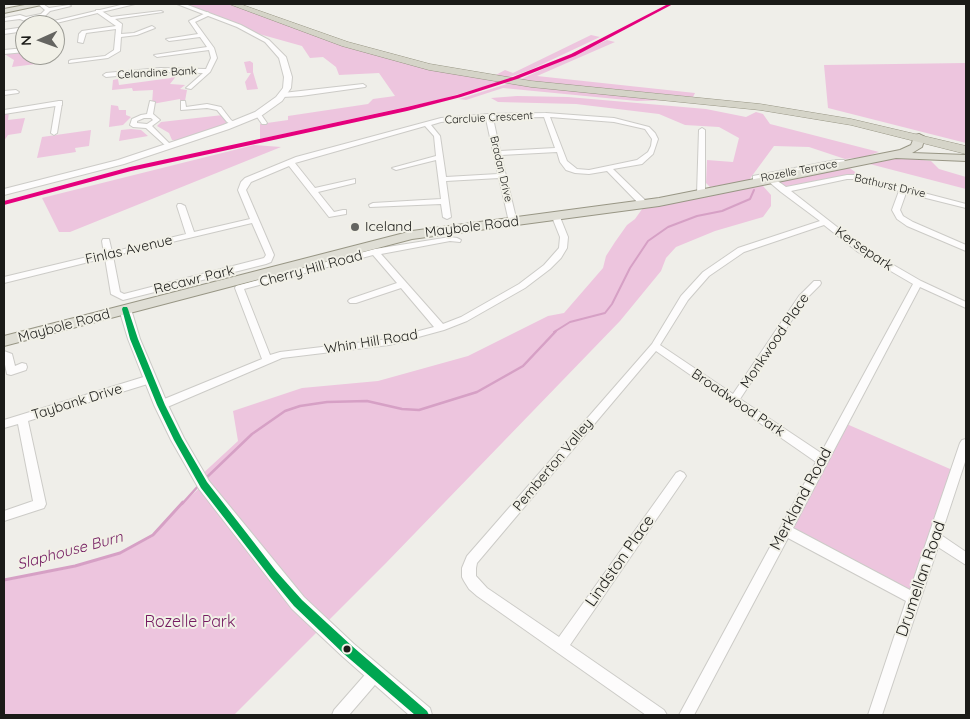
<!DOCTYPE html>
<style>
body{margin:0}
#map{position:relative;width:970px;height:719px;overflow:hidden;background:#efeee9;font-family:Quicksand,sans-serif}
canvas{display:block}
.frame{position:absolute;inset:0;border:5px solid #1b1b18;pointer-events:none}
.north{position:absolute;left:15px;top:15px;width:50px;height:50px;box-sizing:border-box;background:#f1f0e7;border:1px solid #9b9b94;border-radius:50%;rotate:268deg;font-size:14px;font-weight:700;line-height:20px;text-align:center;color:#1b1b18}
.north::after{content:'';display:block;margin:auto;width:18px;height:22px;background:#656561;clip-path:polygon(50% 0,100% 100%,50% 72%,0 100%)}
</style>
<div id="map">
<canvas width="970" height="719"></canvas>
<div class="frame"></div>
<div class="north">N</div>
</div>
<script>
const context = document.querySelector('canvas').getContext('2d');
context.lineJoin = 'round';
function fill(path, color) { context.fillStyle = color; context.fill(path, 'evenodd'); }
const poly = rows => new Path2D(rows.map(r => 'M' + r).join(''));
function stroke(path, color, width, dash) { context.strokeStyle = color; context.lineWidth = width; context.lineCap = dash ? 'butt' : 'round'; context.setLineDash(dash || []); context.stroke(path); }
function write(font, color, halo, rows, align = 'center') {
  context.font = font + ' Quicksand,sans-serif'; context.lineWidth = 4; context.setLineDash([]); context.textBaseline = 'middle'; context.strokeStyle = halo; context.fillStyle = color; for (const [text, x, y, turn = 0] of rows) {
    context.save(); context.translate(x, y); context.rotate((+turn || 0) * Math.PI / 180); context.textAlign = isNaN(turn) ? turn : align; if (halo) context.strokeText(text, 0, 0); context.fillText(text, 0, 0); context.restore();
  }
}
fill(poly([
 [180,4,233,4,345,44,500,82,438,100,260,139,260,124,288,120,288,116,368,104,373,99,395,96,379,73,339,75,336,67,323,57,310,58,302,46,252,32],
 [591,35,600,37,530,70,507,78,494,76,505,70,513,73],
 [607,40,615,42,537,76,695,93,693,97,519,80],
 [19,51,18,53,25,52,24,58,38,57,36,64,12,67,14,60,6,55,8,52],
 [250,61,253,63,253,72,258,89,247,90,245,82,251,73,247,73,244,62],
 [966,63,966,143,828,108,824,65],
 [171,70,181,70,170,84,185,85,180,89,187,90,185,101,180,102,180,99,152,104,153,90,133,91,132,88,112,90,113,80,118,79,119,85,171,78],
 [510,83,581,92,670,100,637,101,503,88,466,100,459,99],
 [517,96,568,97,706,109,746,117,756,112,763,114,770,124,879,152,864,157,845,159,809,147,774,146,749,180,710,187,706,183,707,160,733,162,739,138,719,127,685,125,659,114,576,104,498,102,491,98],
 [111,105,118,106,119,110,126,110,126,115,131,117,123,125,109,127],
 [9,112,8,120,25,118,21,133,8,135,4,141,4,114],
 [223,115,227,124,177,141,172,140,169,133,157,126,161,122],
 [131,129,141,130,148,136,119,141,121,130],
 [91,130,89,146,75,148,76,152,37,158,42,137],
 [254,145,281,147,70,232,59,232,42,198],
 [888,156,931,161,939,169,966,177,966,189,862,162],
 [845,165,864,178,847,177,784,190,771,179,763,186,771,195,771,206,763,217,715,231,676,247,666,258,661,271,620,321,386,563,234,715,4,715,4,581,75,567,120,554,154,536,179,506,202,486,271,575,272,574,199,477,238,441,233,411,302,388,378,381,468,356,548,316,564,313,603,268,606,256,615,242,627,225,635,219,645,205,752,183],
 [842,422,957,472,915,599,785,530]
]), '#edc5de');
stroke(poly([
 [554,332,570,322,605,313,612,304,630,268,648,241,668,227,697,216,722,211,750,199,754,190]
]), '#d6a0c5', 2);
stroke(poly([
 [205,479,252,434,285,411,300,406,327,402,367,401,402,409,419,410,477,392,523,366,556,331],
 [182,504,200,484]
]), '#d6a0c5', 2.5);
stroke(poly([
 [4,580,75,566,120,553,153,535,183,502]
]), '#d6a0c5', 3);
const minor = poly([
 [38,4,43,4,49,8,69,5,71,6,50,11,45,16,33,20,25,21,20,19,4,21,4,18,20,15,26,17,41,14,45,10,38,4],
 [96,10,100,10,111,17,161,11,163,12,115,19,122,24,121,34,134,33,152,26,155,28,137,35,121,37,120,51,108,58,69,63,69,61,71,60,105,56,114,50,116,29,86,33,83,43,78,42,79,34,82,31,116,26,96,12,96,10],
 [208,12,210,15,195,22,214,48,217,58,210,72,191,89,186,88,203,73,160,72,106,77,103,75,106,73,160,68,206,69,211,58,209,50,157,57,154,55,207,47,200,37,169,41,166,39,198,34,189,21,208,12],
 [25,48,25,52,4,54,4,50,25,48],
 [363,84,366,86,365,87,301,96,283,97,280,95,283,93,363,84],
 [16,90,19,92,18,93,4,95,4,91,16,90],
 [59,101,62,103,57,133,54,135,51,133,56,103,59,101],
 [150,101,155,102,153,114,160,120,152,126,171,145,171,147,167,147,146,128,133,127,130,125,132,119,141,115,147,114,150,101],
 [144,118,151,118,153,120,147,124,137,123,137,121,144,118],
 [181,101,185,101,186,107,207,104,221,107,231,120,237,124,234,126,227,122,217,110,207,108,181,110,181,101],
 [256,113,260,113,267,123,266,124,262,124,255,114,256,113],
 [546,113,614,118,649,127,655,133,658,139,653,154,642,164,613,169,648,203,648,207,642,207,607,171,589,174,575,173,566,170,560,162,557,152,501,155,517,222,516,224,513,224,509,222,499,178,446,181,451,217,447,219,443,217,441,204,370,207,369,205,373,203,441,199,436,160,396,170,392,168,436,156,434,136,425,126,295,163,315,188,355,179,355,183,318,192,334,212,343,210,346,210,346,214,329,217,289,166,251,182,246,190,274,255,271,262,266,264,123,300,111,294,105,258,4,283,4,277,104,253,102,241,103,239,109,239,112,252,186,234,177,206,178,204,181,204,185,206,194,232,250,219,238,190,241,182,245,178,296,157,441,118,489,114,546,113],
 [544,117,555,148,500,151,493,118,544,117],
 [550,117,614,122,645,129,652,139,651,146,648,152,637,160,589,170,577,169,567,161,550,117],
 [470,119,486,119,498,174,446,177,440,136,431,125,441,122,470,119],
 [252,223,266,255,264,258,124,294,120,292,113,256,252,223],
 [702,128,705,130,705,194,701,196,697,194,699,130,702,128],
 [836,160,844,160,849,165,845,167,836,164,772,177,786,187,847,175,855,175,966,204,966,208,906,193,900,210,903,216,913,222,966,245,966,251,907,226,897,219,892,210,899,191,855,179,847,179,791,191,864,248,921,281,966,302,966,308,920,287,793,528,910,590,960,443,962,440,966,439,966,459,941,535,966,552,966,565,938,547,882,715,868,715,906,601,788,538,694,715,679,715,816,462,656,351,477,563,476,568,476,576,487,588,559,637,676,473,680,471,684,473,686,476,684,479,570,645,664,710,667,715,646,715,477,596,469,589,464,581,462,577,462,568,467,556,652,344,681,296,703,272,738,248,820,221,781,192,768,181,768,178,762,179,764,181,760,183,753,180,753,176,836,160],
 [824,225,858,252,913,284,821,453,740,399,805,300,820,285,821,283,820,281,814,281,799,296,733,394,660,345,688,300,709,276,744,252,824,225],
 [553,215,559,215,560,217,568,237,567,248,561,258,550,269,525,288,467,321,444,330,389,345,282,358,165,408,157,408,156,405,157,402,262,359,235,288,236,286,375,249,450,237,457,238,461,240,460,242,450,241,381,254,443,324,461,317,519,284,544,265,559,248,560,237,552,217,553,215],
 [373,255,397,283,350,299,348,301,350,303,356,303,401,288,434,327,389,339,280,352,270,355,244,289,373,255],
 [4,351,12,354,15,366,22,363,26,364,27,367,26,370,11,375,7,374,4,360,4,351],
 [150,375,155,379,154,382,28,421,46,504,44,508,4,521,4,511,33,501,18,424,4,428,4,420,150,375],
 [375,667,380,669,382,674,380,679,349,715,332,715,334,710,370,669,375,667]
]);
const tertiary = poly([
 [125,4,135,4,48,25,37,25,125,4],
 [177,4,185,4,241,25,269,40,286,57,292,77,291,88,282,101,261,116,229,129,124,164,4,195,4,189,118,160,223,125,255,112,276,97,283,88,284,77,279,58,265,42,237,27,177,4],
 [25,27,25,31,4,34,4,30,25,27],
 [59,101,62,101,62,105,4,114,4,110,59,101],
 [125,305,131,309,140,339,168,405,184,438,209,481,304,597,354,644,430,708,432,715,409,715,342,656,292,609,199,489,171,440,154,405,128,339,119,309,125,305]
]);
const primary = poly([
 [30,4,46,4,4,13,4,9,30,4],
 [919,134,925,137,922,147,912,153,966,155,966,161,896,158,659,206,412,239,4,346,4,336,412,231,659,198,900,150,911,145,915,135,919,134]
]);
const trunk = poly([
 [229,4,240,4,348,42,430,64,531,81,760,104,851,119,966,146,966,154,851,125,760,110,531,87,429,70,342,46,229,4]
]);
stroke(minor, '#cccbc7', 2);
stroke(tertiary, '#cccbc7', 2);
stroke(primary, '#989685', 2);
stroke(trunk, '#989685', 1);
fill(minor, '#fdfcfc');
fill(tertiary, '#fdfcfc');
fill(primary, '#dfded5');
fill(trunk, '#d5d4c8');
fill(poly([
 [123,307,127,307,128,309,138,339,165,405,182,439,207,482,276,571,302,600,352,646,427,711,429,715,415,715,344,654,294,606,270,577,201,488,174,440,157,405,130,339,122,309,123,307]
]), '#00a651');
fill(poly([
 [668,4,673,4,575,56,517,79,461,97,407,111,131,171,4,205,4,201,130,167,407,107,457,95,513,77,571,54,668,4]
]), '#e5007d');
for (const [x, y, r, color] of [
 [355,227,5,"#656561"],
 [347,649,4.5,"#1b1b18"]
]) { const dot = new Path2D(); dot.arc(x, y, r, 0, 2 * Math.PI); context.fillStyle = color; context.fill(dot); stroke(dot, '#f1f0e7', 2); }
write('11px', '#1b1b18', '#f1f0e7', [
 ["Celandine Bank",157,73,-3],
 ["Carcluie Crescent",489,118,-3],
 ["Bradan Drive",501,169,77],
 ["Rozelle Terrace",799,171,-11],
 ["Bathurst Drive",890,186,13]
]);
write('14px', '#1b1b18', '#f1f0e7', [
 ["Iceland",365,227]
], 'left');
write('14px', '#1b1b18', '#f1f0e7', [
 ["Maybole Road",472,227,-7],
 ["Kersepark",864,249,34],
 ["Finlas Avenue",129,250,-13],
 ["Cherry Hill Road",311,269,-15],
 ["Recawr Park",194,280,-14],
 ["Maybole Road",64,326,-15],
 ["Monkwood Place",775,341,-56],
 ["Whin Hill Road",371,342,-9],
 ["Taybank Drive",77,402,-17],
 ["Broadwood Park",738,403,34],
 ["Pemberton Valley",553,465,-50]
]);
write('italic 15px', '#71175e', '#f1f0e7', [
 ["Slaphouse Burn",70,551,-15]
]);
write('16px', '#1b1b18', '#f1f0e7', [
 ["Merkland Road",801,499,-62],
 ["Lindston Place",620,561,-55],
 ["Drumellan Road",921,579,-71]
]);
write('16px', '#751b61', '#f1f0e7', [
 ["Rozelle Park",190,622]
]);
</script>
